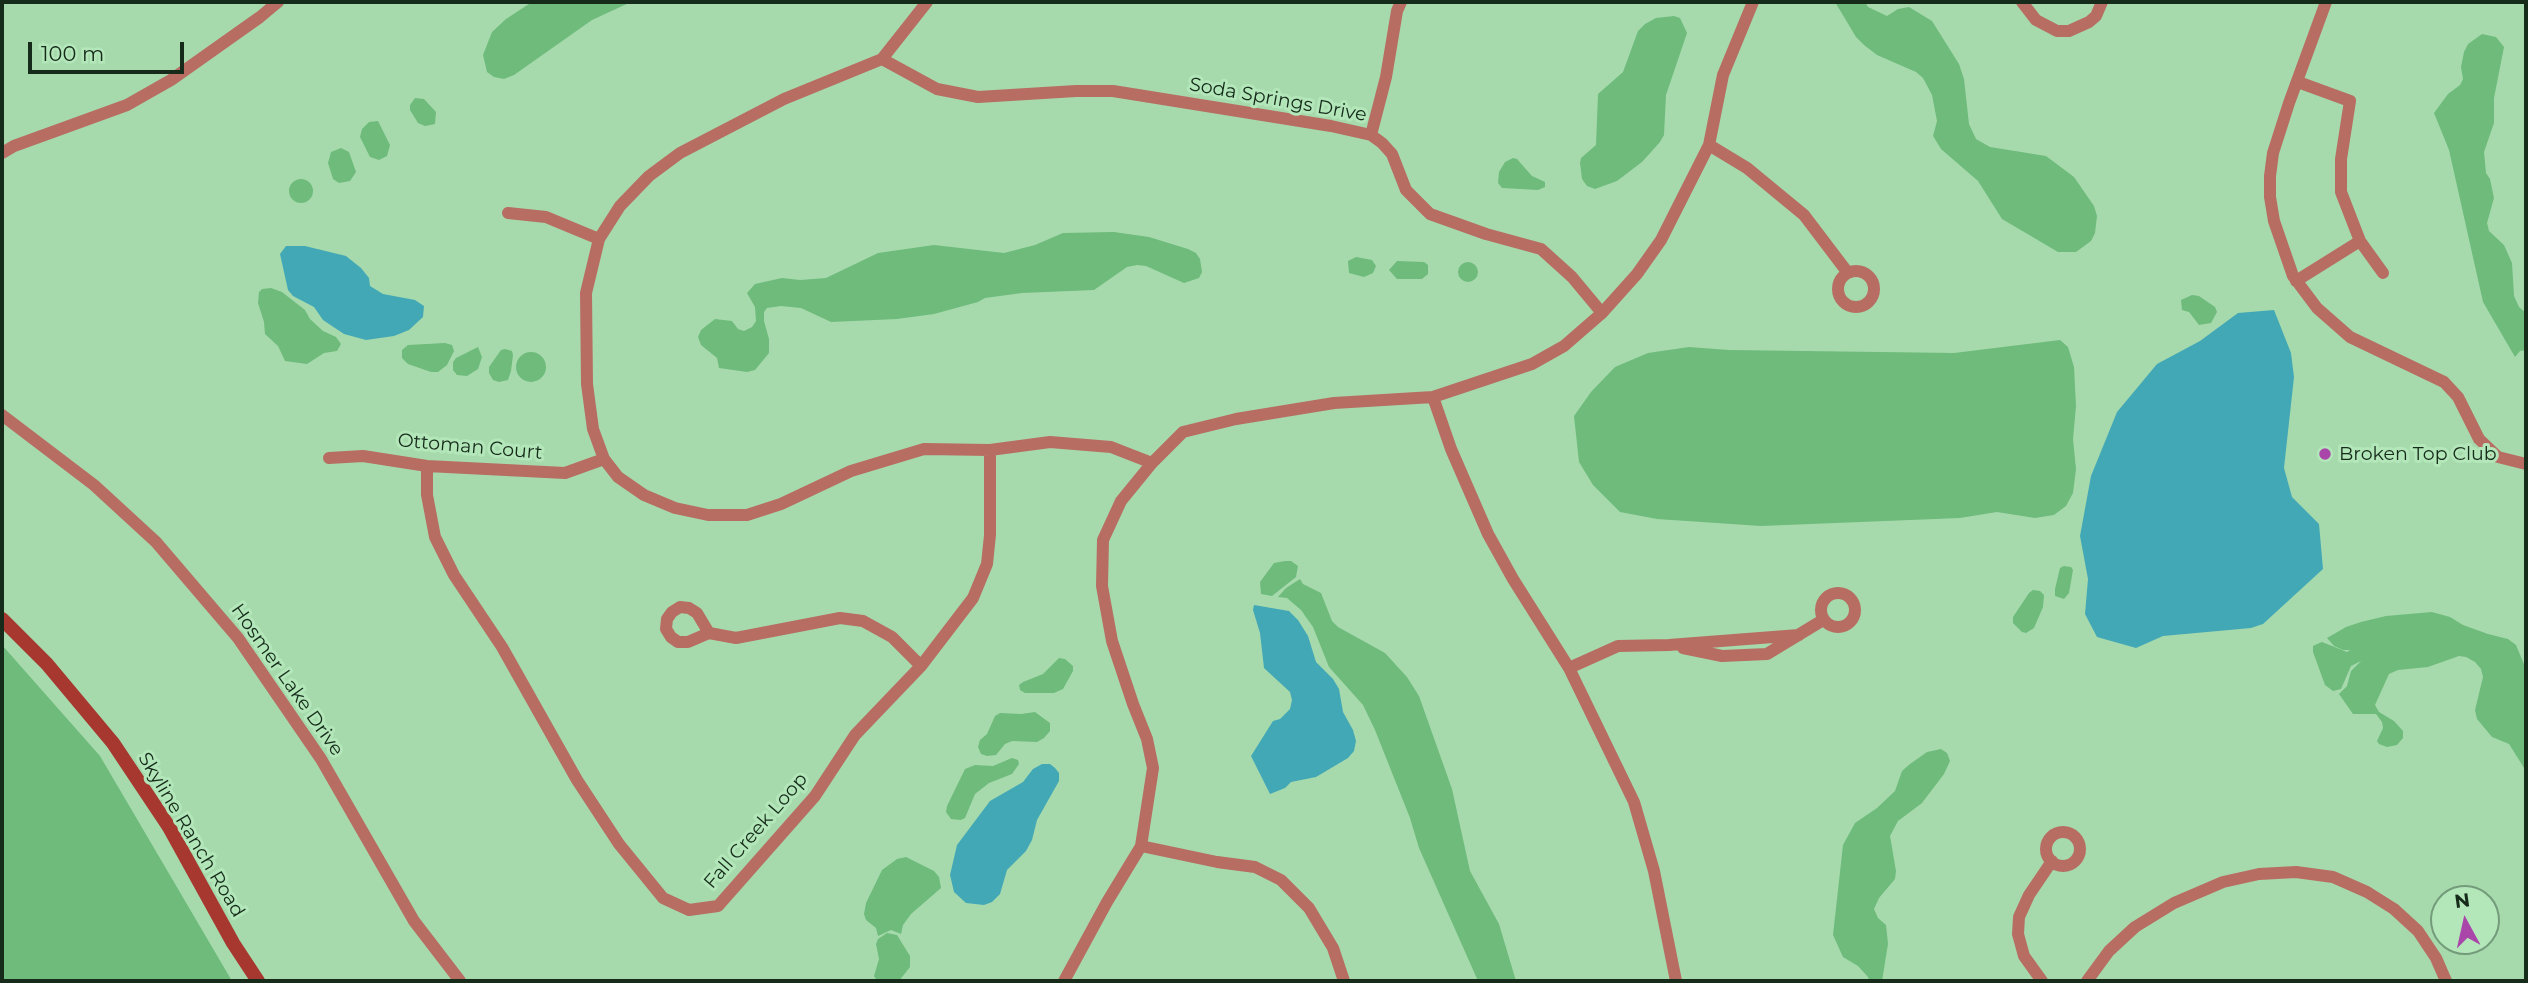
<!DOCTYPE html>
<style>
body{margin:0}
#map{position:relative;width:2528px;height:983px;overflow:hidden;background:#a6daad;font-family:Montserrat,sans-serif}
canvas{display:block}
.frame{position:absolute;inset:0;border:4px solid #162b1a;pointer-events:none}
.north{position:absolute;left:2430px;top:885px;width:70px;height:70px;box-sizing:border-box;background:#b3e7ba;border:2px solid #749c7a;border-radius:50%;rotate:352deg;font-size:19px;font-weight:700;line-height:28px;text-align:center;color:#162b1a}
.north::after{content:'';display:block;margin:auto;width:24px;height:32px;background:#aa45a9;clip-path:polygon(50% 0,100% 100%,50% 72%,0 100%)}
.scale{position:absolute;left:28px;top:42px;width:156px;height:32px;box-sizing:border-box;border:4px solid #162b1a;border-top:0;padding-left:9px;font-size:21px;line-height:24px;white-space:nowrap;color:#162b1a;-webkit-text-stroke:5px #b3e7ba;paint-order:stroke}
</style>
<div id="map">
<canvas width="2528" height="983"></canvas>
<div class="frame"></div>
<div class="north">N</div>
<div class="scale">100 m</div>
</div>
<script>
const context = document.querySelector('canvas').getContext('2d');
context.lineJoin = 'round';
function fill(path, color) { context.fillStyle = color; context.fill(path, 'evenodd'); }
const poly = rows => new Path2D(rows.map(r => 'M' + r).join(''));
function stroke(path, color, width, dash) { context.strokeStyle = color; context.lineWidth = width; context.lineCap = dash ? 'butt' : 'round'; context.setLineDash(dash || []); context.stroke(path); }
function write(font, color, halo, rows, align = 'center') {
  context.font = font + ' Montserrat,sans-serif'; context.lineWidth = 6; context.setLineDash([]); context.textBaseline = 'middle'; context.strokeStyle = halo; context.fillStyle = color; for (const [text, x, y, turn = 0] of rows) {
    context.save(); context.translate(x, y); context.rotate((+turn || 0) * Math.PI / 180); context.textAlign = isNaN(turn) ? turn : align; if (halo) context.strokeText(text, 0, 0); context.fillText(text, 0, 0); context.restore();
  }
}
fill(poly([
 [532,2,631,2,592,20,514,75,504,79,494,77,487,72,483,55,492,32,506,19],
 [1835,2,1865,2,1868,7,1887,16,1898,9,1909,7,1932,21,1959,64,1964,79,1969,124,1976,139,1990,147,2046,156,2074,177,2094,206,2097,216,2095,233,2091,241,2076,252,2058,252,2002,219,1978,181,1941,149,1933,136,1937,121,1932,95,1923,78,1916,72,1877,55,1864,45,1856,37],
 [1674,16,1680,18,1687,33,1666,95,1664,135,1660,142,1642,162,1617,181,1595,189,1587,186,1582,179,1580,163,1581,158,1596,145,1598,94,1623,72,1638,31,1645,24,1656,18],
 [2482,34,2496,37,2504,47,2494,98,2494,123,2484,152,2486,173,2490,179,2494,198,2487,223,2489,231,2504,245,2512,263,2514,296,2519,307,2526,313,2524,339,2526,350,2520,351,2515,357,2483,302,2449,150,2434,113,2448,94,2460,85,2463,79,2461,67,2464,52,2468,44],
 [415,98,424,99,436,112,435,124,425,126,418,123,410,110,410,105],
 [378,121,390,145,387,156,379,160,370,157,360,137,362,129,369,122],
 [341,148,349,152,356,172,350,181,339,183,333,179,328,163,331,152],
 [1513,158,1517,159,1532,176,1545,182,1545,187,1538,190,1502,188,1498,183,1499,172,1505,162],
 '289 191a12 12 0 1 1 24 0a12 12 0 1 1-24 0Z',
 [1114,232,1149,237,1188,249,1196,253,1200,259,1202,272,1199,278,1184,283,1146,266,1137,265,1127,267,1094,290,1022,293,985,298,978,302,934,314,897,319,831,322,801,308,781,306,767,308,764,312,764,321,769,339,769,353,755,370,747,372,719,368,717,358,701,345,698,337,701,330,715,319,732,321,738,329,744,331,752,327,756,321,755,307,747,293,755,284,782,278,800,280,826,278,878,253,934,245,1004,253,1035,245,1063,233],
 [1356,257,1372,260,1376,266,1373,273,1364,277,1349,273,1348,261],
 [1397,261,1424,262,1428,265,1428,274,1422,279,1397,279,1389,270],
 '1458 272a10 10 0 1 1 20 0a10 10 0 1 1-20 0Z',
 [271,288,282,292,305,310,310,319,323,331,336,337,341,344,337,351,324,353,307,364,285,361,278,346,265,334,264,322,258,303,259,292,262,289],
 [2192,295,2199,296,2215,307,2217,312,2211,323,2199,325,2189,312,2182,310,2181,300],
 [2060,340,2068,347,2074,367,2076,406,2073,439,2076,469,2073,493,2066,506,2054,515,2035,518,1997,512,1960,518,1761,526,1657,519,1620,512,1593,485,1579,462,1574,416,1591,392,1615,367,1648,353,1689,347,1729,350,1954,353],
 [445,343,452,345,454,351,447,365,438,372,431,372,408,364,402,358,402,350,408,345],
 [478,347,482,357,478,369,467,376,457,375,453,370,453,362,456,358],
 [505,349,512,351,513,355,511,371,508,380,499,382,493,380,489,373,489,367,501,350],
 '516 367a15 15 0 1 1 30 0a15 15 0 1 1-30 0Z',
 [1285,561,1291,561,1298,566,1296,577,1272,596,1261,594,1260,582,1274,563],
 [2064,566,2071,567,2073,570,2069,593,2064,599,2055,596,2055,589,2060,568],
 [1300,579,1303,584,1321,593,1332,621,1338,627,1385,653,1407,677,1419,696,1452,789,1470,871,1499,924,1516,981,1478,981,1419,848,1410,818,1375,730,1363,705,1329,667,1313,627,1301,610,1287,598,1278,597,1286,588],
 [2033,590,2040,591,2044,595,2043,607,2034,628,2026,633,2022,632,2013,623,2013,617,2029,593],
 [2432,612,2450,617,2463,625,2488,634,2508,639,2516,645,2526,669,2526,771,2509,744,2492,737,2477,719,2475,710,2483,677,2481,669,2475,662,2466,657,2459,656,2428,667,2398,670,2389,674,2375,705,2379,712,2394,721,2403,731,2403,738,2397,745,2387,747,2379,744,2377,741,2383,728,2382,722,2376,714,2353,714,2339,694,2347,686,2351,671,2361,661,2351,666,2341,689,2333,691,2325,685,2313,652,2313,646,2317,644,2322,642,2347,652,2350,650,2343,650,2334,646,2327,638,2346,627,2361,622,2386,616],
 [2,645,100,756,232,981,2,981],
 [1059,658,1065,659,1073,666,1073,671,1063,689,1054,693,1025,693,1020,690,1019,685,1023,682,1043,674],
 [1035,712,1050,723,1050,731,1044,738,1037,742,1012,741,1005,744,996,755,987,756,981,754,978,747,980,740,987,734,995,716,1000,713,1021,714],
 [1941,749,1947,753,1950,761,1944,774,1922,803,1898,821,1890,836,1896,871,1895,879,1879,898,1874,909,1878,918,1886,925,1888,944,1882,981,1869,981,1868,977,1858,966,1843,957,1833,935,1843,845,1855,823,1877,808,1895,791,1902,771,1910,764,1927,752],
 [1012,758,1018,760,1019,764,1012,774,989,783,975,794,965,818,961,820,951,819,946,812,947,806,965,769,975,765,993,766],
 [906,857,934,871,939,877,941,888,911,914,903,925,901,934,891,930,878,936,876,928,866,920,864,914,866,903,882,870,897,859],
 [887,933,897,935,910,956,910,967,899,981,877,981,874,976,879,959,876,944,878,939]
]), '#6ebb7b');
fill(poly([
 [286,246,305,246,346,256,361,268,369,278,370,286,383,294,415,300,424,306,423,317,409,330,394,336,366,340,344,334,323,320,314,307,293,296,288,290,280,254],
 [2274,310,2291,353,2294,377,2284,468,2292,497,2319,524,2323,569,2263,624,2251,628,2163,636,2136,648,2097,637,2085,614,2088,579,2080,536,2091,476,2117,412,2157,364,2200,341,2238,313],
 [1254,605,1289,611,1298,620,1308,636,1316,662,1333,679,1339,689,1343,712,1353,730,1356,741,1354,751,1348,758,1316,777,1291,782,1285,788,1270,794,1251,756,1273,721,1280,719,1290,709,1292,700,1290,692,1264,668,1260,633,1253,610],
 [1042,764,1050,764,1055,768,1059,773,1059,781,1037,820,1032,840,1026,851,1007,870,1000,894,992,902,984,905,966,903,954,892,950,875,957,845,990,801,1023,782,1033,769]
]), '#42a8b6');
stroke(poly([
 [927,2,882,59,784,99,680,153,649,176,620,206,599,239,586,293,587,384,593,429,604,459,618,477,644,495,675,508,708,515,747,515,781,504,851,471,924,449,990,450,1050,442,1111,447,1152,463],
 [2022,2,2036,20,2057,31,2069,31,2089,22,2096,16,2102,2],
 [2326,2,2289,103,2273,153,2270,176,2270,197,2274,221,2293,276,2317,308,2350,337,2444,382,2458,397,2479,439,2498,457,2526,464],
 [882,59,937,89,978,97,1076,91,1113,91,1331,126,1371,135,1382,143,1392,154,1406,190,1430,214,1486,234,1541,249,1572,277,1602,313],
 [2298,82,2350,101,2341,159,2341,192,2360,241],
 [1371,135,1386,77,1397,11,1401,2],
 [1709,145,1747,168,1804,215,1848,273],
 [2,153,14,146,127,105,171,80,260,17,278,2],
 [508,213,546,217,599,239],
 '1838 289a18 18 0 1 1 36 0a18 18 0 1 1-36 0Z',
 [2296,281,2360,241,2383,273],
 [1433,397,1451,449,1488,534,1513,579,1569,668,1634,802,1654,871,1676,981],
 [2,415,94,485,156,542,238,638,321,759,414,921,460,981],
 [329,458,363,456,427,466,565,473,604,459],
 [427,466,427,495,435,537,454,575,502,647,577,780,619,844,663,898,689,910,718,906,815,796,855,735,921,666,973,598,987,564,990,535,990,450],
 '1821 610a17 17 0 1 1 34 0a17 17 0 1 1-34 0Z',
 [709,633,697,613,689,608,680,607,672,612,667,619,666,629,671,637,678,642,688,642,709,633,736,638,840,618,863,621,892,637,921,666],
 [1683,648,1722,656,1767,654,1823,620],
 [1569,668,1618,646,1669,645,1799,635],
 '2046 849a17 17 0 1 1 34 0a17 17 0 1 1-34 0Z',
 [1141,846,1217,862,1255,867,1281,880,1309,908,1333,948,1344,981],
 [1064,981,1107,902,1141,846,1153,768,1147,739,1133,704,1112,641,1102,586,1103,540,1121,501,1152,463,1183,432,1236,419,1334,403,1433,397,1532,364,1564,346,1602,313,1637,274,1661,240,1709,145,1723,75,1753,2],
 [2042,981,2024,956,2018,934,2019,917,2029,895,2052,861],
 [2087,981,2109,951,2135,927,2174,903,2223,882,2259,874,2296,872,2333,877,2367,892,2394,909,2418,931,2436,958,2446,981]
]), '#b86d63', 12);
stroke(poly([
 [2,619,47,664,113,743,169,827,233,943,258,981]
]), '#a7382f', 14);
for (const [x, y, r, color] of [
 [2325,454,7,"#aa45a9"]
]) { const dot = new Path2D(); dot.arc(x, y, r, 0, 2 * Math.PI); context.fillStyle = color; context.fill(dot); stroke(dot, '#b3e7ba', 2.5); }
write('19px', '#162b1a', '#b3e7ba', [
 ["Soda Springs Drive",1278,100,10],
 ["Ottoman Court",470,447,5],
 ["Hosmer Lake Drive",287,680,55],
 ["Fall Creek Loop",756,831,-49],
 ["Skyline Ranch Road",191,835,59]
]);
write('19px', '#162b1a', '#b3e7ba', [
 ["Broken Top Club",2339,454]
], 'left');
</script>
